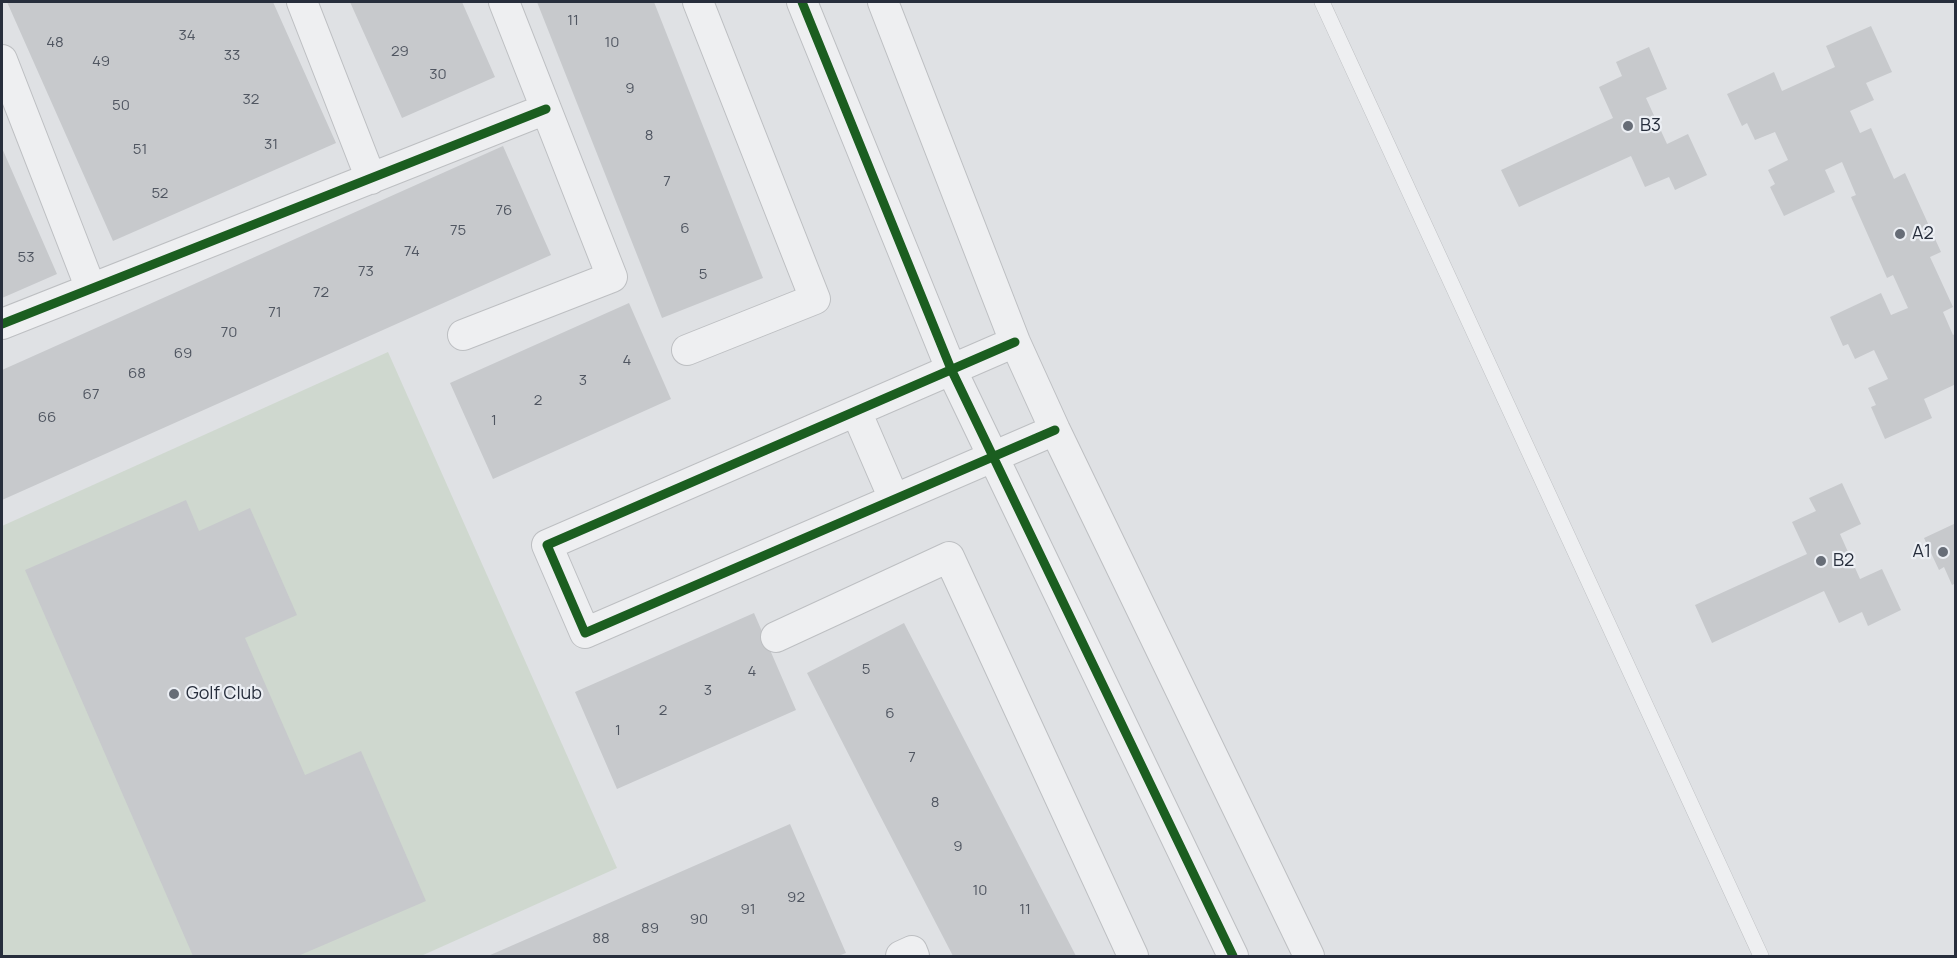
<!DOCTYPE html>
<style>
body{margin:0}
#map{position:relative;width:1957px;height:958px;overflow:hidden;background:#dfe1e4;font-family:Manrope,sans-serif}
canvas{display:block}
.frame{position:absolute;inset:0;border:3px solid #272e3c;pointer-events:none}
</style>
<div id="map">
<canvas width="1957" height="958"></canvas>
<div class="frame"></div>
</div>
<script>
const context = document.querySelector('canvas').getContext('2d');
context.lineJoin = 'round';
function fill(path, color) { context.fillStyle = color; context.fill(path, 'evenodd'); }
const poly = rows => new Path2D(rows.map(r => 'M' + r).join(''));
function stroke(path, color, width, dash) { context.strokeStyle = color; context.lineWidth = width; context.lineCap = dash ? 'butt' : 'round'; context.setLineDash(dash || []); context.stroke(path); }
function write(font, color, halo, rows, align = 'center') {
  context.font = font + ' Manrope,sans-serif'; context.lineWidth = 4.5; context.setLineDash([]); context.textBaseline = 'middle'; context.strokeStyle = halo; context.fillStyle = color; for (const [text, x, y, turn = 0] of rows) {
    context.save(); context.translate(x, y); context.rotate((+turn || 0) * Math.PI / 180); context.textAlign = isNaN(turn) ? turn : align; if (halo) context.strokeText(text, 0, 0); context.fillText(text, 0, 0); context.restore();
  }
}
fill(poly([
 [388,352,617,868,421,956,2,956,2,526]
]), '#cfd8cf');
fill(poly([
 [7,2,273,2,336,143,113,241],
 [350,2,462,2,495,77,402,118],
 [537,2,654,2,763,278,662,318],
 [1871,26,1892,72,1866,83,1874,100,1850,111,1860,133,1871,128,1894,179,1905,173,1941,252,1930,257,1953,307,1943,312,1953,335,1956,333,1956,384,1924,399,1932,418,1885,439,1871,407,1876,405,1868,388,1888,379,1874,350,1855,359,1848,344,1843,346,1830,317,1881,293,1891,315,1908,308,1893,275,1887,278,1851,197,1856,195,1842,162,1825,170,1835,192,1784,216,1770,187,1775,184,1768,170,1788,160,1775,132,1755,140,1747,123,1742,126,1727,94,1774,72,1782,91,1835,67,1826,46],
 [1649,47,1667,89,1646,98,1667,144,1688,134,1707,175,1675,190,1669,177,1645,187,1631,156,1519,207,1501,170,1613,118,1599,87,1622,76,1616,62],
 [503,146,551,255,2,500,2,370],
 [2,148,57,274,2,298],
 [629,303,671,399,493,479,450,383],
 [1842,483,1861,524,1840,534,1860,579,1882,569,1901,610,1868,626,1862,612,1839,623,1824,591,1712,643,1695,605,1807,554,1792,522,1816,511,1809,498],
 [186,500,199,531,250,508,297,615,245,638,305,775,361,751,426,901,298,956,193,956,25,570],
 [1956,523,1956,583,1952,585,1944,567,1939,570,1924,538],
 [754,613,796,710,617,789,575,692],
 [904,623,995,799,1076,956,953,956,875,806,807,673],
 [790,824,846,953,838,956,488,956]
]), '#c7c9cc');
const lane = poly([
 [1322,2,1761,956]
]);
const street = poly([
 [302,2,371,179],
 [802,2,951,369,1233,956],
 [883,2,1015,342,1055,430,1309,956],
 [2,60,91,289],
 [2,324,546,109],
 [463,335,612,277,504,2],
 [1015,342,547,545,585,633,1055,430],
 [687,350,815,299,698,2],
 [856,411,894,499],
 [776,637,949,557,1133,956],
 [901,956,912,951,914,956]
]);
stroke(lane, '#bdbfc2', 16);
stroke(street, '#bdbfc2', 32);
stroke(lane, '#eeeff1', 15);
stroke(street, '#eeeff1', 30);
stroke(poly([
 [802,2,951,369,1233,956],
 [2,324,546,109],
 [1015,342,547,545,585,633,1055,430]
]), '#1b5e20', 9);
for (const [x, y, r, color] of [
 [1628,126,6,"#676d77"],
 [1900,234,6,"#676d77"],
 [1943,552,6,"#676d77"],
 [1821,561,6,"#676d77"],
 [174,694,6,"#676d77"]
]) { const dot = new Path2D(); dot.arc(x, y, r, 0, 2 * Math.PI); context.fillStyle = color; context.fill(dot); stroke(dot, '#eceff4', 2); }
write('15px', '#505661', null, [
 ["11",573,21],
 ["34",187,36],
 ["48",55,43],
 ["10",612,43],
 ["29",400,52],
 ["33",232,56],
 ["49",101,62],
 ["30",438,75],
 ["9",630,89],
 ["32",251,100],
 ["50",121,106],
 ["8",649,136],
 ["31",271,145],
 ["51",140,150],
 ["7",667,182],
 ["52",160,194],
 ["76",504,211],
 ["6",685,229],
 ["75",458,231],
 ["74",412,252],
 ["53",26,258],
 ["73",366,272],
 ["5",703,275],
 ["72",321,293],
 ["71",275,313],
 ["70",229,333],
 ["69",183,354],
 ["4",627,361],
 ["68",137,374],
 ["3",583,381],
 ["67",91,395],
 ["2",538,401],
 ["66",47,418],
 ["1",494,421],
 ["5",866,670],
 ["4",752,672],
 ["3",708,691],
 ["2",663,711],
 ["6",890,714],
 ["1",618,731],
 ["7",912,758],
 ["8",935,803],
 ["9",958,847],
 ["10",980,891],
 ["92",796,898],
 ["91",748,910],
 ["11",1025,910],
 ["90",699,920],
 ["89",650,929],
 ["88",601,939]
]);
write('18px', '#272e3c', '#eceff4', [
 ["B3",1640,126],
 ["A2",1912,234],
 ["A1",1931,552,"right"],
 ["B2",1833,561],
 ["Golf Club",186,694]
], 'left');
</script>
